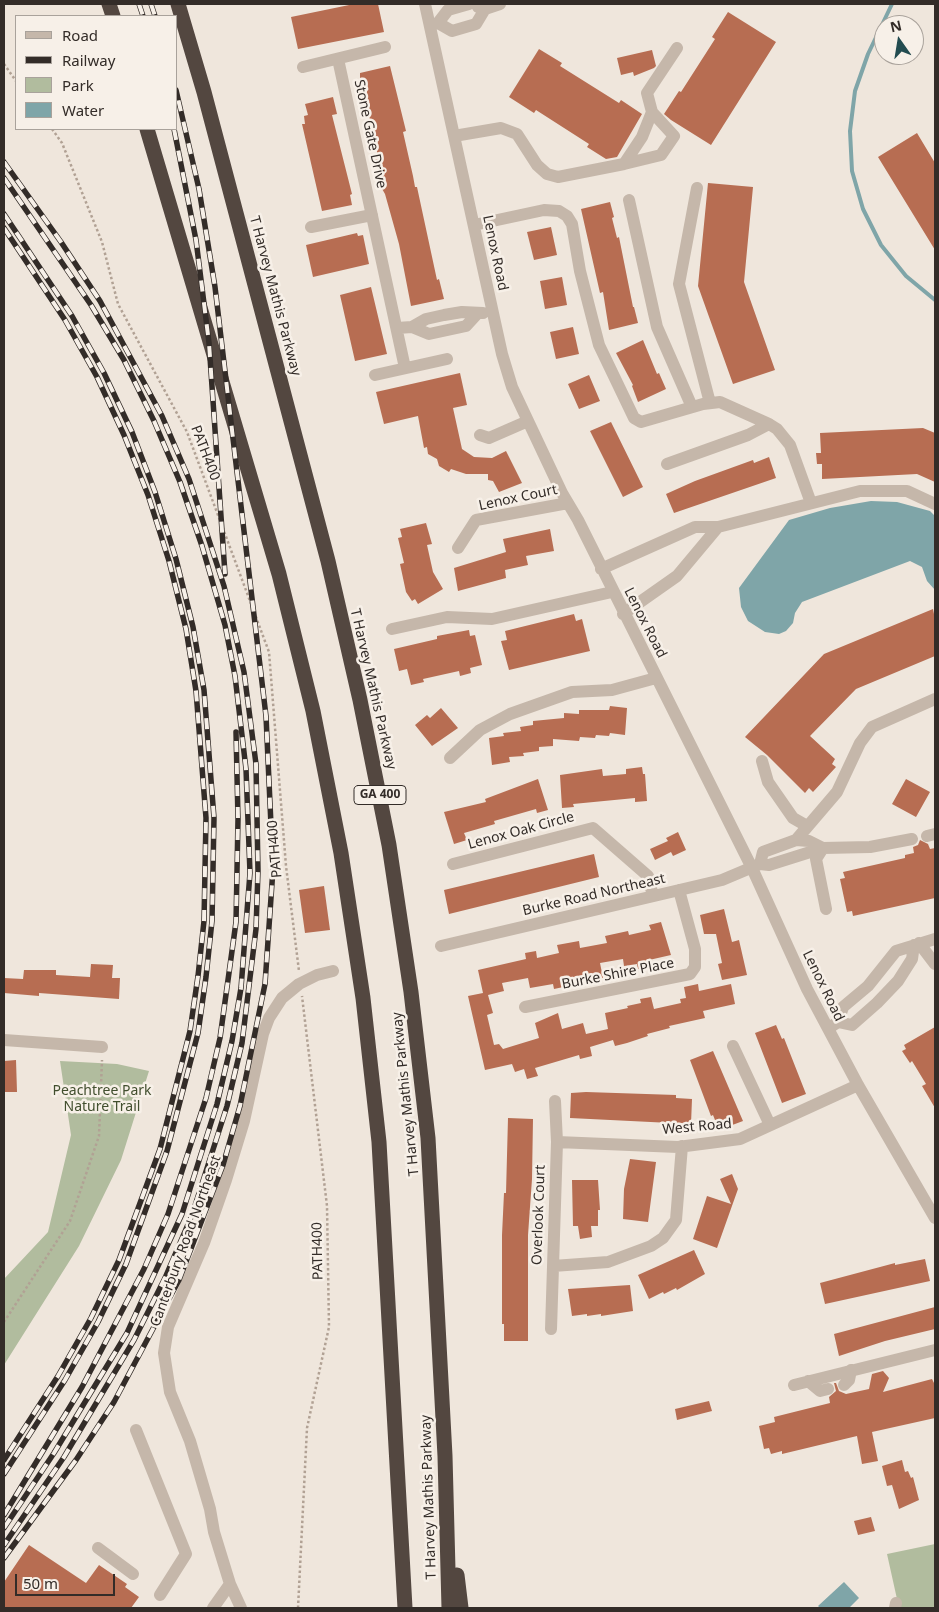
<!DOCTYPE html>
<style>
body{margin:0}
#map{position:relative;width:939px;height:1612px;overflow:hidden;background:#efe6dc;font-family:"Noto Sans",sans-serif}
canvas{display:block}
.frame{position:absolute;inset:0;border:5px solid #332c28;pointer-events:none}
.legend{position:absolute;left:15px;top:15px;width:162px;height:115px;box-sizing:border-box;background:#f7f0e8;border:1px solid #a9a29b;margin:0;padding:6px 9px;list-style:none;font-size:15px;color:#332c28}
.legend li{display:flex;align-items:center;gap:10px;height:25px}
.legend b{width:25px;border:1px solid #a9a29b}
.north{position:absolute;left:874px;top:15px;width:50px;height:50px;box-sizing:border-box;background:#f7f0e8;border:1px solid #a9a29b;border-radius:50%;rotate:347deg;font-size:14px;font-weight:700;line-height:20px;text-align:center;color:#332c28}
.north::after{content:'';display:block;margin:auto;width:18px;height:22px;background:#234c50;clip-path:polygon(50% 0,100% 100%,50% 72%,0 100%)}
.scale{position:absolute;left:15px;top:1574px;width:100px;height:22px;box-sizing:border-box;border:2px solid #332c28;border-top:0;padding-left:6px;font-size:15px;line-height:18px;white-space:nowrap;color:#332c28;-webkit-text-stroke:4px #f7f0e8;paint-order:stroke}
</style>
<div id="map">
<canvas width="939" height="1612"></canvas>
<div class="frame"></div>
<ul class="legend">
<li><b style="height:6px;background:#c5b7aa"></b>Road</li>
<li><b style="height:6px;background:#332c28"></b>Railway</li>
<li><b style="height:14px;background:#b1bc9e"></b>Park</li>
<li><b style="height:14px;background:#7fa5a8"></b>Water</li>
</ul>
<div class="north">N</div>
<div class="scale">50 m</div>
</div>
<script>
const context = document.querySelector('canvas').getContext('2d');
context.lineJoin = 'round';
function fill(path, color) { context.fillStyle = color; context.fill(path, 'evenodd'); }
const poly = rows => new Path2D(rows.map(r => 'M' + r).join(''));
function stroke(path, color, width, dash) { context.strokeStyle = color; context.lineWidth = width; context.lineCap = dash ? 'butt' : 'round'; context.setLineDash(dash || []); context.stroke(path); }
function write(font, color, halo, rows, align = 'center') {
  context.font = font + ' "Noto Sans",sans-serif'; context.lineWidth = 5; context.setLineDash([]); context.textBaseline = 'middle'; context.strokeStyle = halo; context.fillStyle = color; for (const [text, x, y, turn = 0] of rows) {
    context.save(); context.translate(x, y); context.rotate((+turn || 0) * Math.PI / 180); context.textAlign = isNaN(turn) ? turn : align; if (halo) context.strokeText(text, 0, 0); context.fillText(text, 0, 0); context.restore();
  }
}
fill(poly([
 [60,1061,117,1064,149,1071,121,1160,79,1246,4,1365,4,1279,48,1232,71,1135],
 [935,1544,935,1608,899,1608,887,1554]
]), '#b1bc9e');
fill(poly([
 [871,501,897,502,930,511,935,516,935,590,927,581,922,567,910,561,802,602,795,613,793,623,786,631,779,634,765,632,748,621,741,607,739,588,789,520,830,508],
 [844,1582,859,1598,849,1608,820,1608,818,1606]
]), '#7fa5a8');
stroke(poly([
 [892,4,868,54,855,91,850,131,852,171,863,209,881,245,906,276,935,300]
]), '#7fa5a8', 4);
fill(poly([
 [354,4,378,4,384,32,298,49,291,17],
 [728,12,776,42,711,145,671,120,664,114,679,91,681,92,715,39,712,37],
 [539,49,562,63,560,66,619,103,621,100,642,114,617,157,606,159,587,147,589,144,536,110,534,113,509,97],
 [652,50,656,66,654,68,634,76,633,72,621,75,617,58],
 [390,66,406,131,403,132,413,176,415,187,417,187,437,280,439,279,444,299,411,306,399,244,385,194,381,187,374,156,377,156,377,150,360,78,360,73],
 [333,97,337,114,332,115,352,194,350,195,352,205,322,211,302,124,305,124,304,116,308,115,305,104],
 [917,133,935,163,935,250,878,157],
 [708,183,753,187,744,282,775,370,733,384,698,286],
 [610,202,614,217,612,218,617,238,619,237,633,307,634,307,638,323,609,330,603,292,600,293,581,209],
 [551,227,557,255,534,260,527,232],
 [357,233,358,236,363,235,369,264,313,277,306,245],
 [562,277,567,305,545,309,540,281],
 [371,287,387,354,355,361,340,295],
 [573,327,579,354,556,359,550,332],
 [643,340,657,374,659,373,666,389,638,402,632,386,633,385,616,353],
 [460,373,467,405,453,408,462,449,474,457,492,458,506,451,522,483,499,492,493,481,488,480,488,474,466,474,451,469,449,472,439,466,437,459,428,454,427,447,424,448,418,416,384,424,376,392],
 [589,375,600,401,579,409,568,384],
 [611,422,643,487,623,497,590,431],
 [923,428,935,433,935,482,917,474,822,479,822,464,817,464,816,453,821,453,820,433],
 [769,457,776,478,674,513,666,494,695,481,753,460,754,463],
 [426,523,432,544,427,545,433,572,443,589,418,604,415,599,412,601,406,592,400,564,404,563,398,538,402,537,400,529],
 [550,529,554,551,526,556,528,565,505,570,506,578,458,591,454,568,506,552,503,539],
 [933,609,935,619,935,656,856,689,810,736,835,759,832,764,836,767,813,792,809,788,805,793,767,755,745,737,824,654],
 [574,614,576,621,582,619,590,651,509,670,501,641,507,640,505,631],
 [469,630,470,636,475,635,482,665,470,668,471,673,460,676,459,671,423,679,424,682,411,685,407,669,399,671,394,649,437,639,437,636],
 [610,706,627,708,625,735,610,733,609,736,596,735,595,738,580,737,579,741,553,739,553,746,539,747,539,751,523,753,524,756,509,757,510,762,492,765,489,738,504,736,503,733,521,731,520,727,533,725,533,721,564,718,564,713,579,714,579,710,609,710],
 [441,708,458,728,432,746,415,725,427,715,430,718],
 [642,767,643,774,645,774,647,801,635,802,635,798,573,804,574,807,562,808,560,775,602,769,603,776,626,774,626,769],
 [538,779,548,810,537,813,536,809,494,821,495,824,464,833,467,840,454,844,444,812,486,802,485,799],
 [906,779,930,792,916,817,892,804],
 [678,832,686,850,673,856,671,852,655,860,650,849,668,841,666,838],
 [920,840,928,844,930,849,935,848,935,898,853,916,852,911,847,912,840,879,845,878,843,872,905,858,905,855,914,853,913,847,918,845],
 [594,854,599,877,449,914,444,890],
 [324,886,330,930,305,933,299,890],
 [724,909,732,942,739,940,747,975,722,980,718,964,722,963,716,934,704,934,700,915],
 [661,922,671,955,649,960,650,966,638,969,637,964,624,966,623,959,600,963,603,978,590,980,589,975,566,979,568,986,554,989,553,984,530,988,528,978,502,983,504,991,488,995,493,1013,487,1015,494,1045,499,1044,503,1049,539,1038,535,1023,558,1013,562,1029,583,1023,586,1034,608,1029,605,1013,628,1008,627,1006,641,1003,640,999,651,997,654,1009,681,1003,680,999,686,998,684,987,698,984,699,991,731,984,735,1004,703,1011,705,1018,669,1026,670,1028,647,1034,648,1036,627,1043,615,1046,613,1040,590,1047,592,1056,580,1059,579,1055,535,1068,538,1076,527,1079,524,1069,515,1072,512,1064,485,1070,468,996,483,993,478,970,526,959,525,953,536,951,537,958,559,953,557,945,579,941,580,948,607,943,605,936,628,931,629,935,651,930,649,925],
 [91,964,113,965,112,978,120,978,119,999,39,993,39,996,4,993,4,978,23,979,24,970,56,970,56,975,90,977],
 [776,1025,782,1039,784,1038,806,1094,782,1103,755,1033],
 [935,1027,935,1108,922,1086,926,1084,912,1061,910,1063,902,1051,906,1049,904,1045],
 [713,1051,743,1121,719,1130,713,1115,711,1116,690,1060],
 [16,1060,17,1092,4,1092,4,1061],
 [586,1092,676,1095,676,1098,692,1099,691,1124,570,1118,571,1093],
 [508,1118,533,1119,532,1179,528,1235,528,1341,504,1341,504,1324,502,1324,502,1235,504,1193,506,1193],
 [630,1159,656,1162,648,1222,623,1219,624,1189],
 [732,1174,738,1189,717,1248,693,1239,707,1196,731,1204,720,1179],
 [572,1180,598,1180,600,1210,598,1210,598,1226,591,1226,592,1237,580,1239,578,1226,573,1226],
 [694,1250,705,1274,677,1290,676,1288,664,1294,663,1292,649,1299,638,1275],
 [925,1259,930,1281,825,1304,820,1283,895,1263,895,1265],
 [630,1285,633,1311,601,1316,601,1314,587,1316,587,1314,572,1316,568,1289],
 [935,1307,935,1329,885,1341,839,1356,834,1334],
 [883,1371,889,1378,883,1392,932,1379,935,1385,935,1418,872,1432,878,1461,862,1464,857,1436,782,1454,782,1451,771,1454,769,1448,764,1449,759,1426,775,1422,774,1417,830,1403,829,1397,836,1391,834,1383,836,1383,839,1391,846,1394,869,1389,872,1374],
 [709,1401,712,1411,677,1420,675,1409],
 [902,1460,905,1472,908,1471,911,1478,913,1477,919,1500,899,1509,892,1485,887,1486,882,1466],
 [871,1517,875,1531,858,1535,854,1521],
 [29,1545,86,1583,99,1565,127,1584,125,1587,139,1597,131,1608,4,1608,4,1582]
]), '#b76d52');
stroke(poly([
 [4,64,16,81],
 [52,129,62,143,102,242,118,304,187,432,269,652,286,866,299,971],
 [4,1322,70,1221,99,1136,102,1060],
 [298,1608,307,1428,329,1327,327,1206,302,996]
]), '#b1a194', 2.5, [2.5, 2.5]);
stroke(poly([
 [425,4,502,354,512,387,562,493,578,520,752,868,807,989,858,1085,935,1218],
 [478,7,485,9,500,4],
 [438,23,452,31,476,24,485,9],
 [430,25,438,23,448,10,469,4],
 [338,59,405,368],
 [303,67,385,47],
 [454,136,501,128,517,134,537,165,547,174,558,177,624,164,642,137,652,112,647,93,677,48],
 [624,164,661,155,674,136,652,112],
 [697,188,679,284,710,403],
 [629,200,657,327,692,407],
 [474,225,544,210,559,211,567,216,572,224,580,271,599,345,634,418,641,422,703,404,720,402,769,424,777,429,790,445,811,503],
 [311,227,372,215],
 [412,327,426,319,444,315,462,312,483,313],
 [397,328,412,327,429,334,466,326,477,314],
 [375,375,447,359],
 [480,435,489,438,528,421],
 [667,464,748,435,769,424],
 [458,548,476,520,568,503],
 [601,569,695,527,718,527,860,491,907,491,935,504],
 [623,614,677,576,718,527],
 [392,629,447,617,492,619,612,592],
 [450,758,480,730,510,714,572,692,612,690,656,678],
 [762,761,768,782,793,818,807,826],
 [927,836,935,834],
 [796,840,837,792,860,743,872,727,935,699],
 [823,848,816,859,826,909],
 [453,864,593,828,648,876,653,896],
 [760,864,763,852,796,840,809,841,823,848],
 [919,943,935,964],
 [441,946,722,880,760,864,769,865,823,848,870,847,912,839],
 [525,1007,690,974,695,967,695,949,679,890],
 [838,1022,843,1007,868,986,896,951,935,939],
 [832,1026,838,1022,852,1025,877,1003,898,981,912,959,914,945],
 [4,1040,102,1047],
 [733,1046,770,1125],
 [557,1142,678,1147,740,1139,858,1085],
 [553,1266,608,1262,651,1246,663,1238,676,1220,682,1146],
 [551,1329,557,1142,555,1101],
 [808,1381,820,1391,828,1389],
 [794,1385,935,1350],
 [844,1385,849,1380,851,1370],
 [136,1430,186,1554,160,1595],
 [98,1548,133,1574],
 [213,1608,230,1584],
 [241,1608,230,1584,214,1532,210,1509,190,1441,170,1392,164,1353,168,1327,204,1243,226,1180,244,1121,263,1034,269,1018,282,998,299,984,317,975,333,971],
 [895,1608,896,1603]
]), '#c5b7aa', 12);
stroke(poly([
 [109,4,113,16],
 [178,4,204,92,328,561,360,700,389,845,411,992,428,1138,445,1456,449,1608],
 [147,129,279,574,313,711,341,853,363,998,379,1142,405,1608],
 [457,1575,461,1608]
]), '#534740', 15);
const rail = poly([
 [139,4,143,16],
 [151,4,155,16],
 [174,129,196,240,209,343,225,574],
 [4,162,61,242,100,301,162,416,189,479,224,586,244,672,256,764,258,871,256,929,242,1043,227,1106,192,1215,165,1278,134,1340,64,1457,4,1545],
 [4,178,91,305,124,360,154,421,180,482,202,546,225,625,235,676,246,769,250,873,241,988,232,1041,217,1104,182,1214,127,1333,54,1453,4,1528],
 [4,214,72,316,104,373,132,432,155,492,176,559,193,627,204,690,214,818,212,921,206,977,198,1033,167,1151,126,1264,98,1322,65,1380,4,1474],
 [4,228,65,320,97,377,124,435,148,495,169,561,186,629,196,691,206,818,204,921,198,976,190,1031,160,1149,119,1260,91,1318,58,1376,4,1460],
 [4,1515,82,1387,144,1269,168,1214,206,1098,220,1038,236,922,238,819,236,732],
 [4,1558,76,1460,114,1402,179,1280,223,1165,240,1106,265,984,273,869,266,716,215,287,199,189,176,90]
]);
stroke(rail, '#332c28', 5.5);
stroke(rail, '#f7f0e8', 4, [11]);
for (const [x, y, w] of [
 [380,795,52]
]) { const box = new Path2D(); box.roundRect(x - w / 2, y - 9.5, w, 19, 4); context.fillStyle = '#f7f0e8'; context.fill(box); stroke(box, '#332c28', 1); }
write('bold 12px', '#332c28', null, [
 ["GA 400",380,795]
]);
write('14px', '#332c28', '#f7f0e8', [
 ["Stone Gate Drive",370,134,78],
 ["Lenox Road",495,253,78],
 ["T Harvey Mathis Parkway",275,296,75],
 ["PATH400",205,453,69],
 ["Lenox Court",518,498,-12],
 ["Lenox Road",645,623,63],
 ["T Harvey Mathis Parkway",373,689,77],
 ["Lenox Oak Circle",521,831,-15],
 ["PATH400",275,849,-95],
 ["Burke Road Northeast",594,895,-13],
 ["Burke Shire Place",618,974,-11],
 ["Lenox Road",823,986,64],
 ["T Harvey Mathis Parkway",406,1094,-96],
 ["West Road",697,1127,-5],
 ["Overlook Court",539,1215,-88],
 ["Canterbury Road Northeast",186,1241,-70],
 ["PATH400",318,1251,-91],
 ["T Harvey Mathis Parkway",429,1497,-92]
]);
write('14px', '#424f2f', '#f7f0e8', [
 ["Peachtree Park",102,1091],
 ["Nature Trail",102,1107]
]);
</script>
